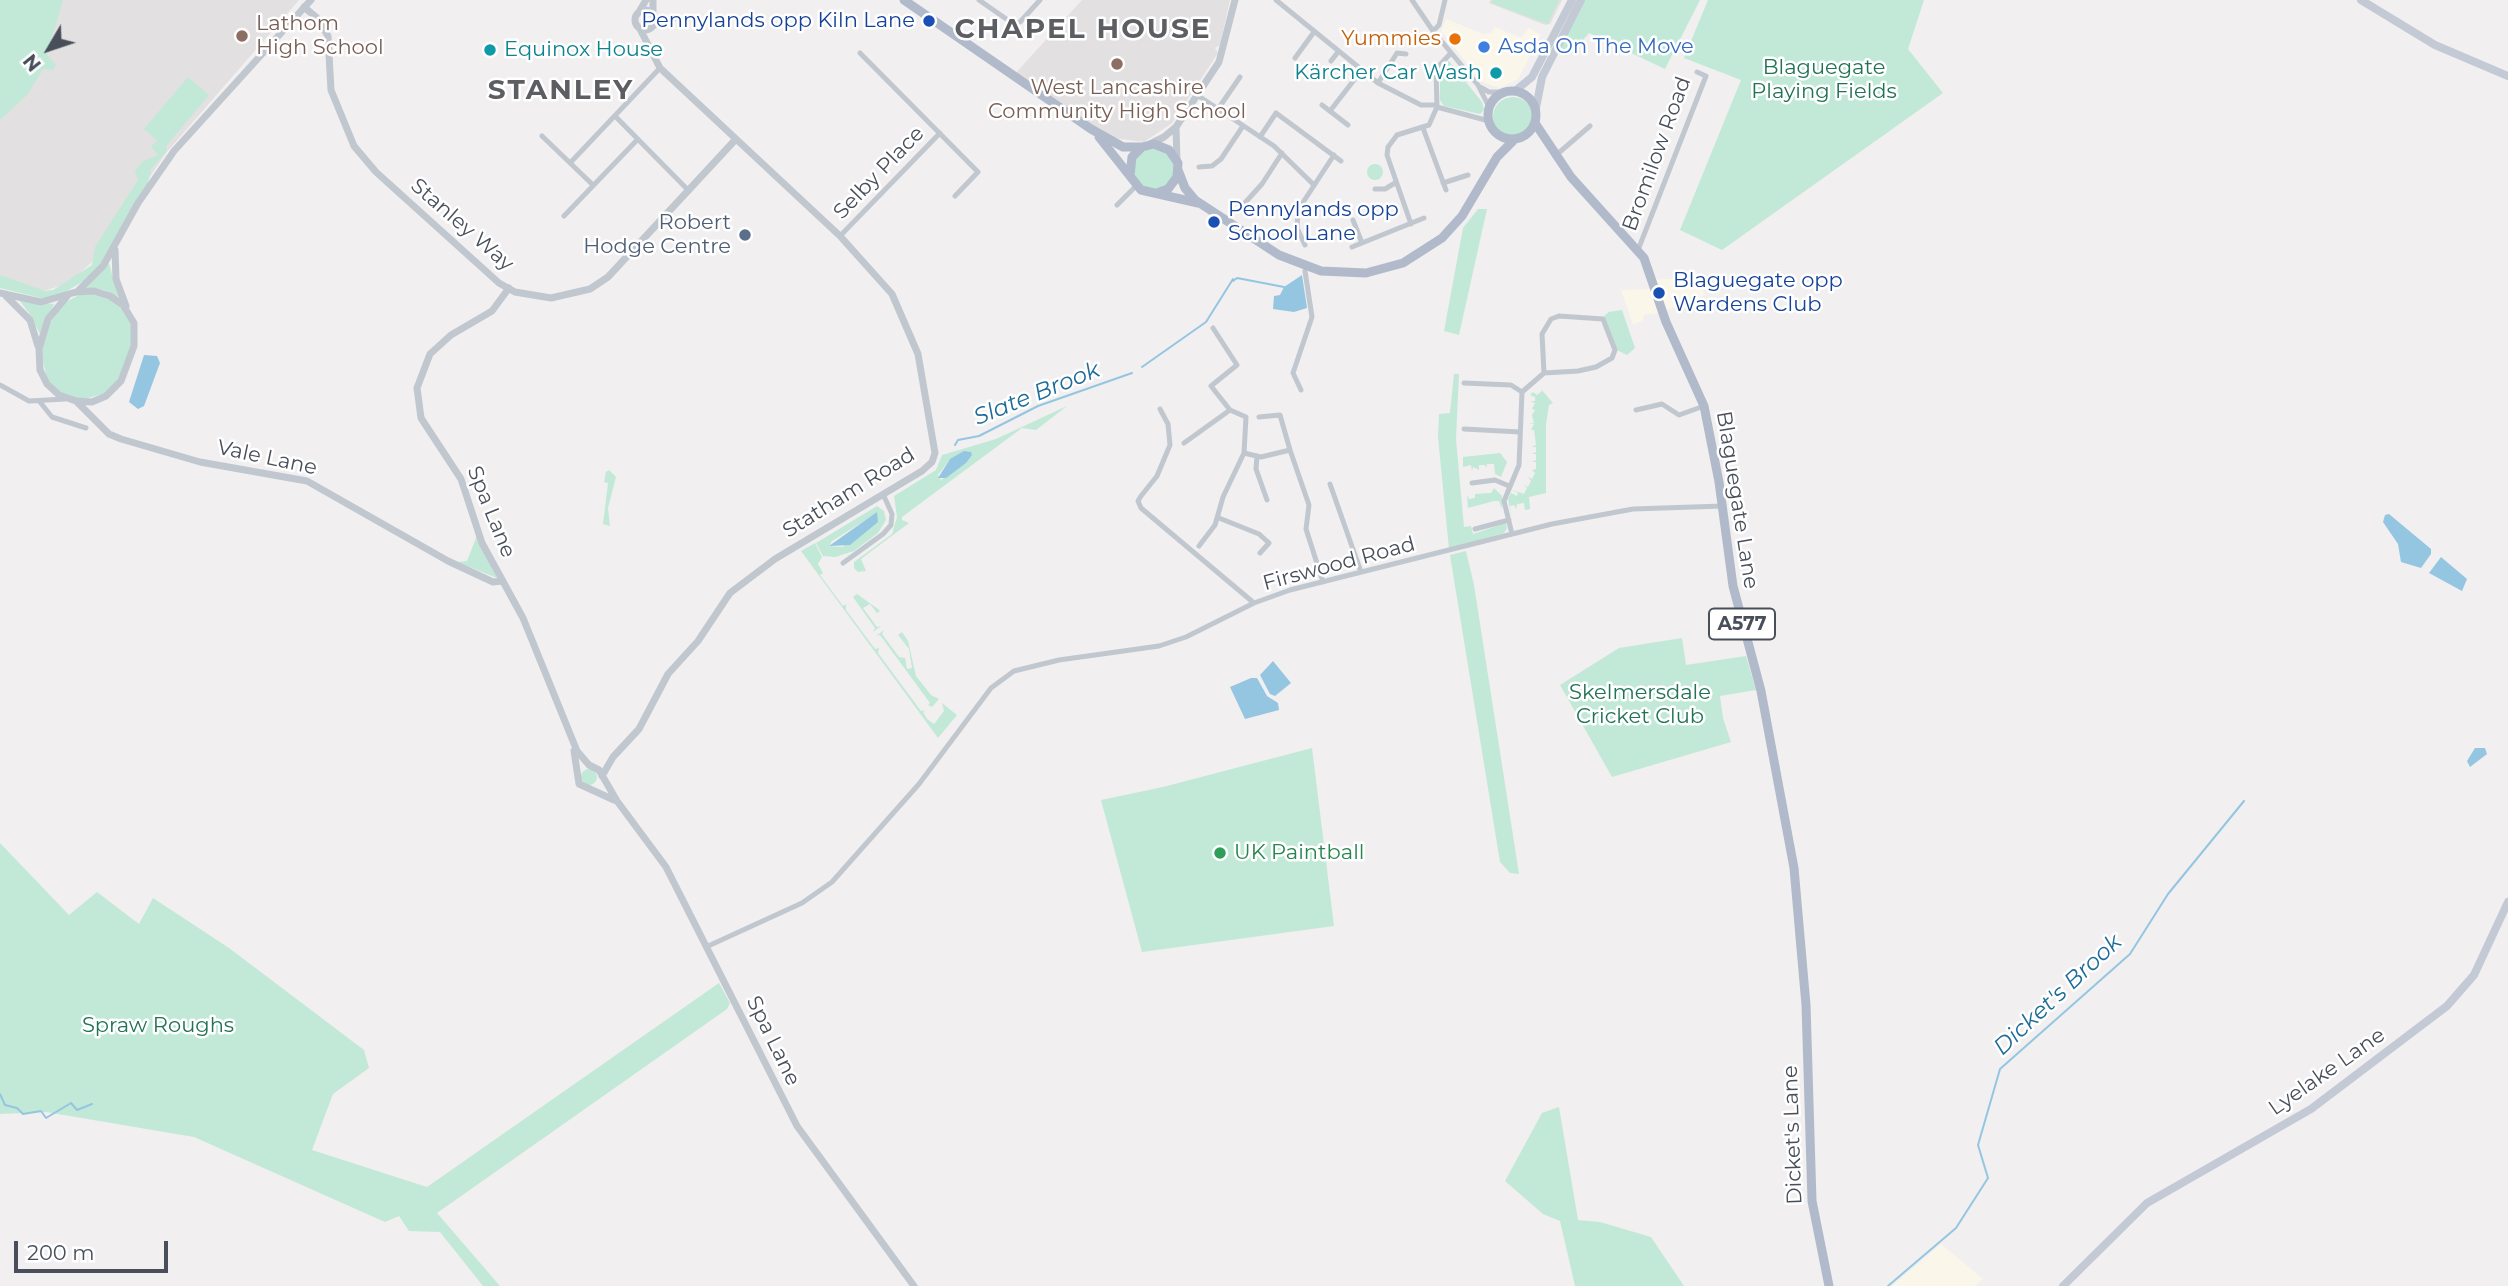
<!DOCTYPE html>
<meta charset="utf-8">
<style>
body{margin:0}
#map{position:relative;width:2508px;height:1286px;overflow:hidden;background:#f1efef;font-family:Montserrat,sans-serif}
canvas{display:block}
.north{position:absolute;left:14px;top:14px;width:70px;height:70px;-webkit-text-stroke:5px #fff;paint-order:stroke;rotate:231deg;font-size:19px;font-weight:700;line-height:28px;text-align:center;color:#494f5a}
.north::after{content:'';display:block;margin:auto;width:24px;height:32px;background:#494f5a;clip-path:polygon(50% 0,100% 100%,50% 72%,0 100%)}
.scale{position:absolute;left:14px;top:1241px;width:154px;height:32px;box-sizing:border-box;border:4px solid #494f5a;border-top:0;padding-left:9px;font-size:21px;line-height:24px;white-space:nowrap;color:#494f5a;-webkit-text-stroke:5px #fff;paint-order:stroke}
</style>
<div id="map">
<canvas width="2508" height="1286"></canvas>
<div class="north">N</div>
<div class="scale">200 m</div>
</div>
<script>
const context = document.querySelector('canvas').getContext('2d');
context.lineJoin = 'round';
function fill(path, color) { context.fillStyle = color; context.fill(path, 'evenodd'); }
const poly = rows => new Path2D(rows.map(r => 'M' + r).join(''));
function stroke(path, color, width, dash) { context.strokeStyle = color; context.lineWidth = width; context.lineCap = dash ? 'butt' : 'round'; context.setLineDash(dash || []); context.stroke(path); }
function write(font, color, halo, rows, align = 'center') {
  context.font = font + ' Montserrat,sans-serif'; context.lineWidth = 5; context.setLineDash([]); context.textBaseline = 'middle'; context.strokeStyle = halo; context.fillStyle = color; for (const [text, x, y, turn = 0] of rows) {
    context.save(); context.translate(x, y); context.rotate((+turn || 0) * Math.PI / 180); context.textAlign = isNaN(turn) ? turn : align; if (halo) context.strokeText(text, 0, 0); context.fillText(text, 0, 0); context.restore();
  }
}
fill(poly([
 [1446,19,1483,34,1491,33,1495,27,1521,38,1529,28,1541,35,1518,79,1499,88,1480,81,1466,62,1441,31],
 [1695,270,1705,295,1659,313,1644,315,1643,321,1633,324,1621,290,1650,289,1647,280,1671,279],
 [1941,1244,1983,1279,1975,1286,1892,1286]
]), '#faf7ea');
fill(poly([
 [61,0,299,0,166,153,92,262,69,283,44,291,0,284,0,113],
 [1082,0,1230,0,1220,45,1215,48,1218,53,1172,123,1144,142,1113,138,1091,129,1014,75],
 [1491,0,1562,0,1550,24,1545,25,1489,3]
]), '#e2e0e0');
fill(poly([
 [0,0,63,0,47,55,56,65,53,70,43,69,28,94,0,120],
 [1493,0,1559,0,1548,24,1491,3],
 [1584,0,1700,0,1665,69,1589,33,1572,53,1565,56,1562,54,1561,47],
 [1708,0,1924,0,1908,49,1943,93,1722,250,1680,230,1741,80,1684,58],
 [1449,61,1482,102,1484,110,1480,114,1444,106,1440,100,1440,69],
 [188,77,209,95,166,146,167,151,151,169,148,184,99,266,87,279,57,297,45,299,0,288,0,275,45,291,53,290,92,265,95,247,138,180,135,171,142,162,158,155,151,146,158,141,144,129],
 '1493 117a20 20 0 1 1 40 0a20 20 0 1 1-40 0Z',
 '1133 168a21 21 0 1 1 42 0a21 21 0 1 1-42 0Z',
 '1367 172a8 8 0 1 1 16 0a8 8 0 1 1-16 0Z',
 [1478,209,1487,209,1459,335,1444,331,1463,228],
 [109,263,113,278,120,298,104,290,86,288],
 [94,294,107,297,122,309,130,321,133,340,121,377,105,393,85,399,74,398,56,390,47,379,41,352,50,323,62,304,79,295],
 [19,300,54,304,40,334,29,313],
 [1622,310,1635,348,1627,355,1617,350,1604,316,1609,312],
 [1454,374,1459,374,1456,439,1464,527,1471,526,1473,534,1506,523,1507,528,1504,533,1449,549,1438,437,1439,414,1450,413],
 [1540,388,1553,403,1549,405,1546,424,1546,493,1529,497,1530,509,1525,510,1524,503,1517,504,1516,509,1514,505,1510,506,1512,518,1508,499,1511,493,1517,496,1518,493,1512,490,1524,494,1527,488,1524,485,1528,487,1531,481,1528,477,1532,479,1535,473,1532,470,1536,469,1536,462,1532,462,1536,460,1536,454,1532,454,1536,452,1536,447,1532,447,1536,445,1534,430,1531,430,1534,424,1529,424,1534,423,1532,415,1535,410,1532,409,1535,403,1530,401,1535,401,1535,397,1530,395,1533,392,1537,395,1542,391],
 [1067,406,1036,430,1022,428,902,517,902,520,909,523,861,559,866,571,858,572,854,568,854,562,892,534,897,517,894,496,936,470,942,455,996,439],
 [950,459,966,463,941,480,938,475],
 [1500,453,1507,462,1501,477,1495,474,1494,464,1487,464,1486,468,1485,465,1479,465,1479,470,1473,467,1472,471,1471,465,1463,467,1463,457],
 [609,470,616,477,608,508,610,526,603,524,608,483,604,482,606,472],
 [1494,488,1502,496,1502,509,1499,501,1494,501,1468,508,1467,495,1469,499,1475,498,1475,494,1491,493],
 [877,506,884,511,886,520,878,533,854,551,835,557,823,556,816,543],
 [877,513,843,547,829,546,832,541],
 [475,528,484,553,497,578,457,562,467,561,476,538],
 [815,543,822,557,818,564,823,573,820,575,843,606,846,604,846,610,875,649,879,648,878,653,921,711,925,710,923,712,927,719,934,724,944,711,942,703,957,715,938,738,801,551],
 [1466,551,1474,585,1519,874,1510,873,1500,862,1450,555],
 [857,594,878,609,889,621,880,611,877,613,870,604,863,608,877,627,881,626,873,632,875,628,853,597],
 [884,630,882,634,899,657,905,658,907,669,912,668,909,649,898,635,902,632,908,641,916,676,931,695,939,699,932,707,928,705,930,703,880,635,876,636],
 [1682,638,1686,665,1746,656,1756,690,1720,696,1723,718,1731,742,1612,777,1560,685,1619,648],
 [1312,748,1334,926,1142,952,1101,800,1163,787],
 '581 777a8 8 0 1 1 16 0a8 8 0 1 1-16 0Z',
 [0,843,69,915,97,892,139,924,153,898,229,948,364,1050,369,1068,333,1094,312,1150,427,1187,719,983,730,1003,727,1009,437,1213,500,1286,483,1286,440,1232,409,1231,399,1216,385,1222,194,1137,46,1112,0,1114],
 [1559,1107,1578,1220,1600,1222,1651,1237,1684,1286,1575,1286,1560,1221,1543,1214,1505,1181,1542,1113]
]), '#c2e9d7');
fill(poly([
 [1302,275,1307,308,1294,312,1273,309,1274,296,1280,295,1284,287],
 [144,355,157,356,160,363,144,406,138,409,129,402],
 [964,451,971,452,972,455,966,463,946,478,938,478,950,459],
 [877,512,878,522,850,545,829,546],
 [2389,514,2431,549,2431,554,2421,568,2401,562,2398,544,2383,522,2385,515],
 [2441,557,2467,579,2462,591,2429,573],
 [1273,661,1291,683,1275,696,1270,694,1260,675],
 [1251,678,1257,678,1267,696,1278,703,1279,710,1245,719,1230,687],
 [2475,748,2485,748,2487,754,2470,767,2467,761]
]), '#94c6e1');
stroke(poly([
 [1233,281,1237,278,1284,287],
 [1142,367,1206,322,1233,279],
 [955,445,958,440,979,436,1038,406,1132,373],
 [0,1094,5,1105,17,1108,23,1114,41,1111,46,1118,71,1103,77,1110,92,1104],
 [1888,1286,1956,1228,1988,1178,1978,1145,2000,1069,2130,954,2168,894,2244,801]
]), '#94c6e1', 2);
stroke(poly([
 [979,0,1012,23,1020,22,1040,0],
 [1276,0,1378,83,1421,105,1435,105],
 [1412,0,1433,31,1478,85,1489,107],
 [655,17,671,19],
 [654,26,674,19],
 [1433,31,1439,25,1445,0],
 [860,53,978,172,955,196],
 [1295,58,1314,32],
 [1331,61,1338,52],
 [1378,83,1397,53,1406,54],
 [1480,87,1489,92,1502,92],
 [1197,95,1274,146,1313,184],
 [1322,105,1348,125],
 [1437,107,1436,69,1451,53],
 [1437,107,1489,121],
 [1218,109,1240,77],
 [1330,111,1361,71],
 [615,116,689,191],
 [1423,128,1446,190],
 [542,136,593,185],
 [1260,137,1276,113,1341,161],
 [1555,156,1590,126],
 [571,162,660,68],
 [1199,167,1212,166,1221,159,1243,126],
 [1443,183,1468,175],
 [1375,189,1385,189,1395,183],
 [1117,205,1136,186],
 [1243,205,1262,184,1282,153],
 [564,216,638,139],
 [1353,220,1362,243],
 [1411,224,1387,155,1388,147,1397,135,1429,125,1437,107],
 [840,236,940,133],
 [1305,245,1297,228,1298,210,1334,155],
 [1352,247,1424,218],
 [1638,250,1706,76,1697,72],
 [1559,316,1603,319,1615,350,1612,358,1596,367,1578,371,1544,373,1542,334,1551,319,1559,316],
 [1213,328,1237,365,1211,386,1230,410],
 [1464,383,1511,385,1522,392],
 [0,385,29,401,65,399],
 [1301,390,1293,373,1312,317,1305,271],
 [1522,392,1544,373],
 [40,402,52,417,86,428],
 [1160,409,1168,424,1170,445,1157,476,1141,496,1138,501,1141,508,1254,603],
 [1636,410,1662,404,1679,415,1704,406],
 [1259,417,1280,415,1290,450],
 [1464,429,1520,432],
 [1184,443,1230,410],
 [1244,453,1261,457,1290,450,1309,505,1306,529,1323,582],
 [1257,456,1256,469,1267,500],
 [1472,483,1495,480,1509,486],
 [1330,484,1361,572],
 [1219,518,1259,534,1269,543,1260,553],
 [1475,529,1509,520],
 [1512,534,1504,501,1519,465,1522,392],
 [1199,546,1215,525,1223,497,1244,453,1246,417,1230,410],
 [843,563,883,534,891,525,892,514,883,494],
 [706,947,802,903,832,882,919,784,991,688,1014,671,1059,660,1159,646,1186,637,1254,603,1290,590,1552,524,1633,509,1723,506]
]), '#c1c7cf', 5);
stroke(poly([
 [304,7,317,18,328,36,331,90,354,146,376,172,499,283,515,292,551,298,590,289,608,277,736,139],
 '635 20a10 10 0 1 1 20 0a10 10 0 1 1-20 0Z',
 [639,12,646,0],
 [653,14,653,0],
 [1176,127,1177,161],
 [1150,144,1164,137,1176,127,1219,62,1235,0],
 [115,250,116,279,126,306],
 [509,288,492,311,451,335,430,354,417,388,421,418,461,479,482,543,523,618,577,751,589,765,599,770,617,801,666,867,797,1126,914,1286],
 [77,292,103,266,138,203,174,151,311,0],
 [0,293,41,302,76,292,94,291,110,296,123,305,134,323,134,346,121,381,106,396,92,402,76,401,59,395,47,384,40,370,39,349,48,319,68,295],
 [6,296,30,320,38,346],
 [76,401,109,434,121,439,200,462,307,481,448,561,493,582,502,581],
 [574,751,579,784,614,800],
 [602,776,613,757,639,729,668,674,698,641,730,593,775,559,922,471,932,462,935,453,918,354,892,294,840,236,660,68,640,29]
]), '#c1c7cf', 7);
stroke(poly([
 [2361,0,2435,45,2508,76],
 [1515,91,1532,77,1572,0],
 [1536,108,1542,77,1581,0],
 [2063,1286,2147,1203,2311,1109,2447,1006,2474,975,2508,902]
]), '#c3c9d5', 8);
stroke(poly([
 [904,0,1091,129,1123,147,1142,147],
 '1488 115a24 24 0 1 1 48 0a24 24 0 1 1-48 0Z',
 [1535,123,1571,177,1644,258,1666,322,1704,406,1719,482,1733,586,1761,691,1794,868,1806,1005,1812,1201,1829,1286],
 [1099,137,1141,190,1198,203],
 [1178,170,1185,188,1195,200,1279,255,1321,271,1366,273,1403,263,1442,238,1462,216,1497,157,1515,139],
 [1130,176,1132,157,1142,147,1154,144,1169,150,1178,163,1177,177,1168,189,1157,193]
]), '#b1baca', 9);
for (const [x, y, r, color] of [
 [929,21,7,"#1a4fb4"],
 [242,36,7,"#8d6e63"],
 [1455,39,7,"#e8710a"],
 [1484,47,7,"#3f7fe0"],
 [490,50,7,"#0f9aa8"],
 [1117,64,7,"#8d6e63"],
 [1496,73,7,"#0f9aa8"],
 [1214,222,7,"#1a4fb4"],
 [745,235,7,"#5c6f8a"],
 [1659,293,7,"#1a4fb4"],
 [1220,853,7,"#2e9e5b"]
]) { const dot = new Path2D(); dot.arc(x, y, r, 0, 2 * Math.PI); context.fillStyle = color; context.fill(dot); stroke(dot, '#fff', 2.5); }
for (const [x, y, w] of [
 [1742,624,66]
]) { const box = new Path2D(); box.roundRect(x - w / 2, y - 15.5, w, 31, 5); context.fillStyle = '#fff'; context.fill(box); stroke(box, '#494f5a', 2); }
write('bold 19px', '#494f5a', null, [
 ["A577",1742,624]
]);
write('21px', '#164399', '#fff', [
 ["Pennylands opp Kiln Lane",915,21,"right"],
 ["Pennylands opp",1228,210],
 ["School Lane",1228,234],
 ["Blaguegate opp",1673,281],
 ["Wardens Club",1673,305]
], 'left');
write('21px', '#785e54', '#fff', [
 ["Lathom",256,24],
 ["High School",256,48],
 ["West Lancashire",1117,88,"center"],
 ["Community High School",1117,112,"center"]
], 'left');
write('21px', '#c56008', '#fff', [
 ["Yummies",1441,39]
], 'right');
write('21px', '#366cbe', '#fff', [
 ["Asda On The Move",1498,47]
], 'left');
write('21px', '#0d838f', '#fff', [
 ["Equinox House",504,50],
 ["Kärcher Car Wash",1482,73,"right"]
], 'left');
write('21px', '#227256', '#fff', [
 ["Blaguegate",1824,68],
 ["Playing Fields",1824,92],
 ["Skelmersdale",1640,693],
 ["Cricket Club",1640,717],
 ["Spraw Roughs",158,1026]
]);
write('21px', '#494f5a', '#fff', [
 ["Bromilow Road",1657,154,-70],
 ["Selby Place",879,173,-46],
 ["Stanley Way",462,225,41],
 ["Vale Lane",267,458,12],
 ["Statham Road",849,493,-32],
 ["Blaguegate Lane",1737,500,81],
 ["Spa Lane",491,512,68],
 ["Firswood Road",1339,564,-15],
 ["Spa Lane",773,1041,64],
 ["Lyelake Lane",2327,1072,-35],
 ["Dicket's Lane",1793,1135,-92]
]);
write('21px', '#4e5e75', '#fff', [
 ["Robert",731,223],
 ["Hodge Centre",731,247]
], 'right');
write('21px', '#27864d', '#fff', [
 ["UK Paintball",1234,853]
], 'left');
write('italic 23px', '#1d6c98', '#fff', [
 ["Slate Brook",1037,394,-22],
 ["Dicket's Brook",2058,995,-43]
]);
context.letterSpacing = '2px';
write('bold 28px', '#5c5e62', '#fff', [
 ["CHAPEL HOUSE",1083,30],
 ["STANLEY",561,91]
]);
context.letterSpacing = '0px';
</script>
